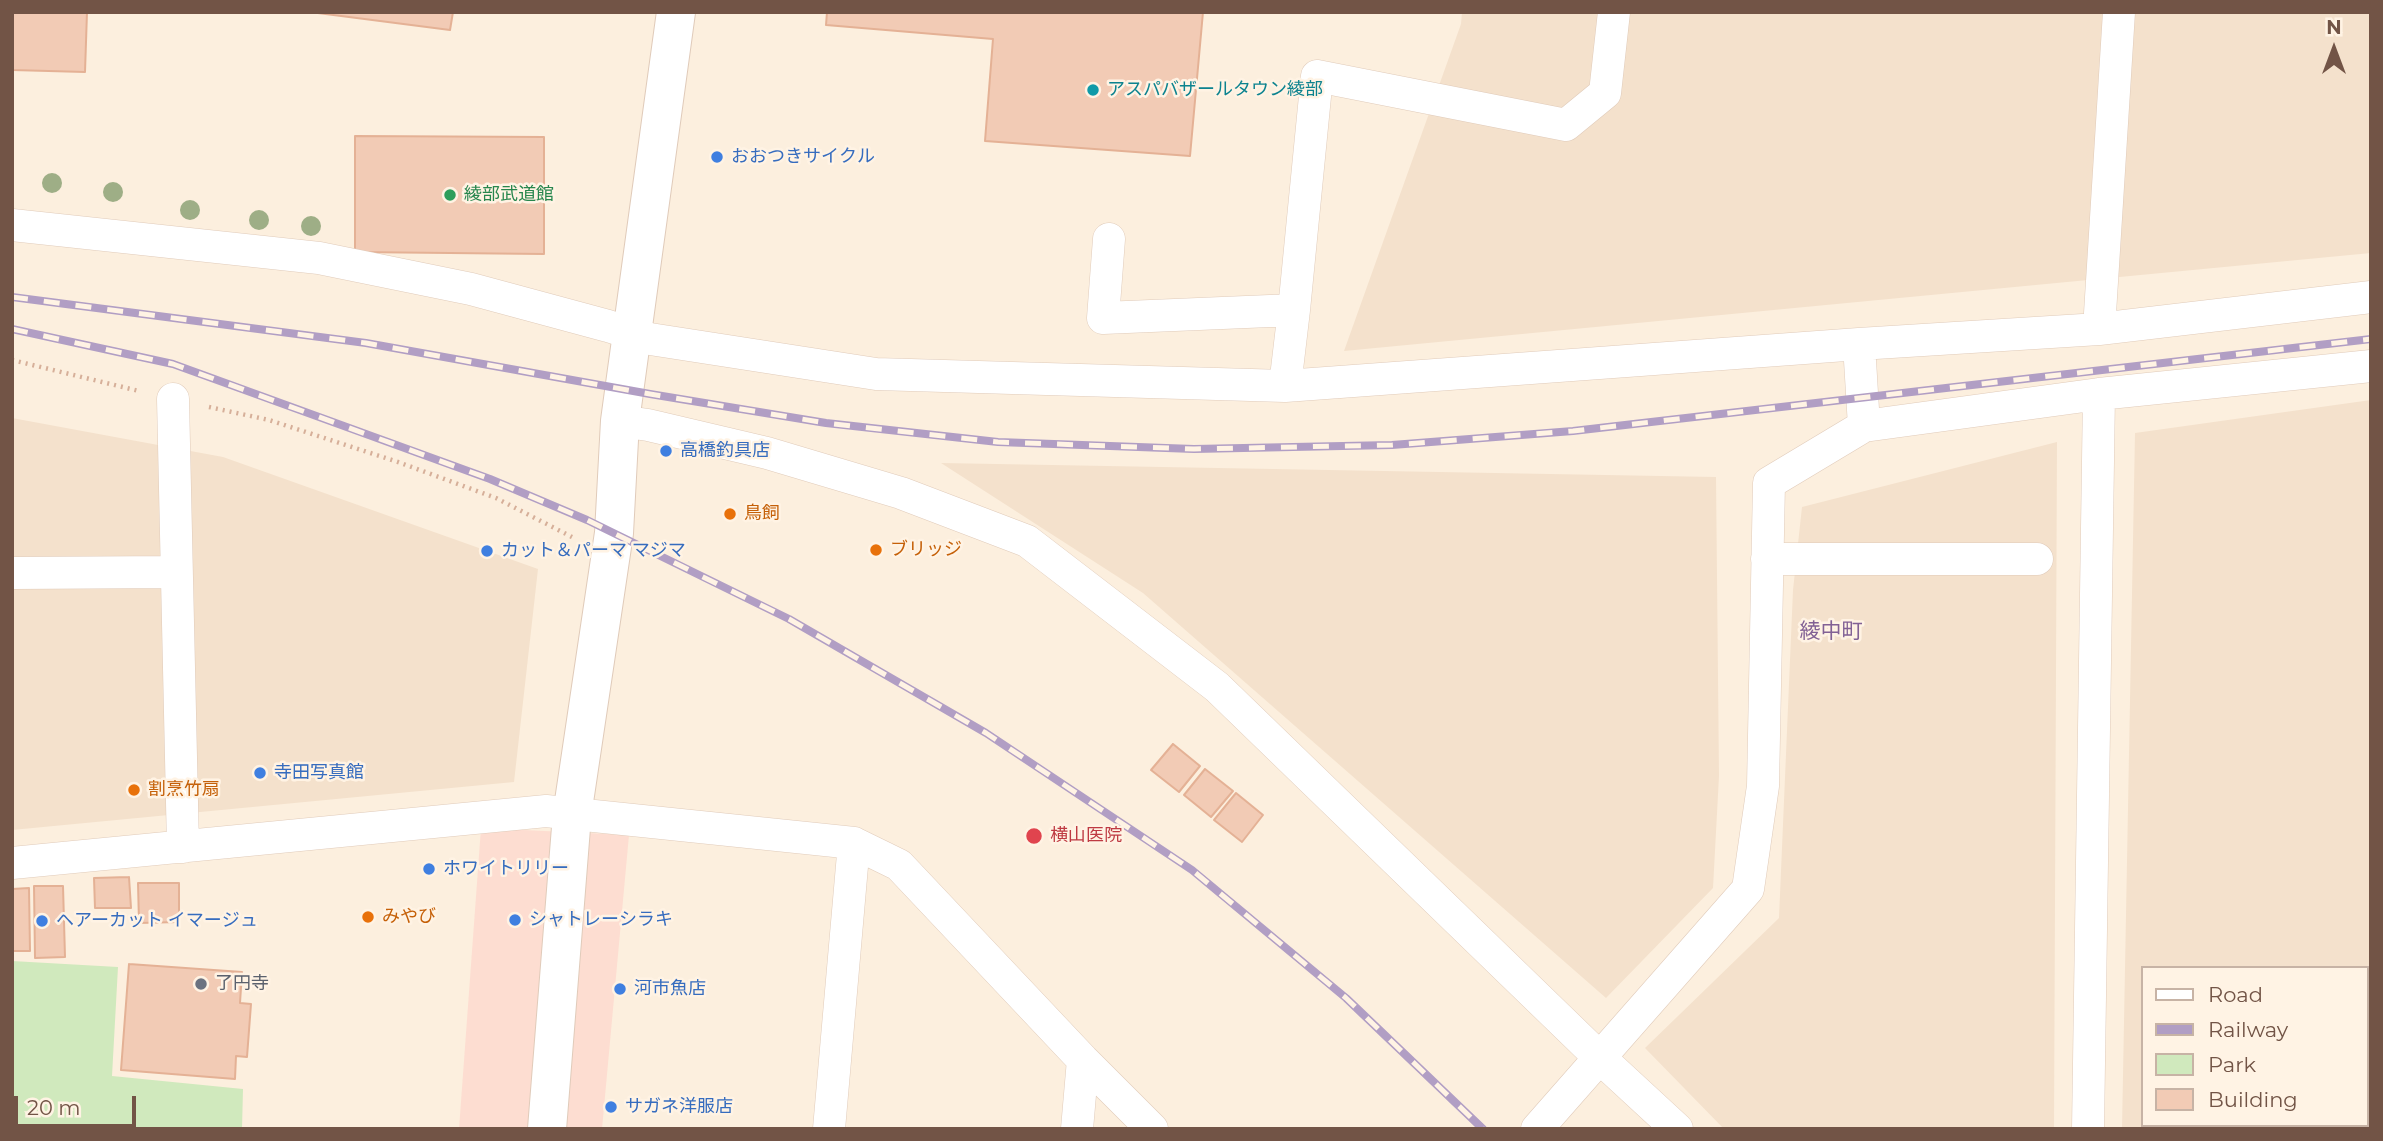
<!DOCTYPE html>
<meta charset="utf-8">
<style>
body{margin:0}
#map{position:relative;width:2383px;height:1141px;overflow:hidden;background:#fcefde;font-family:Montserrat,sans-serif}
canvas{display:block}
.frame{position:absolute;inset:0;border:14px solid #725446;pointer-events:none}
.legend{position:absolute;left:2141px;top:966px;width:228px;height:161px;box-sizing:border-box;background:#fff3e4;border:2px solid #c7b3a5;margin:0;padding:9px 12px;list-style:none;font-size:21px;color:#725446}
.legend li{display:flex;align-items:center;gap:14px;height:35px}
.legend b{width:35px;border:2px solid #c7b3a5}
.north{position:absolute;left:2299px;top:14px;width:70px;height:70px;-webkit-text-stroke:5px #fff3e4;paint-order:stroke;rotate:0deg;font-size:19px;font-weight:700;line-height:28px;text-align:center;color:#725446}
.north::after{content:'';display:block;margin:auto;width:24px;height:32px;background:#725446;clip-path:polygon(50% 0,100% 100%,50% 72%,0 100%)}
.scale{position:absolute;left:14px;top:1096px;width:122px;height:32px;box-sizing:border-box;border:4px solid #725446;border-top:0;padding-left:9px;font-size:21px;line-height:24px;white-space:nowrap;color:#725446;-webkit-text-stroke:5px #fff3e4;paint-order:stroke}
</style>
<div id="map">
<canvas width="2383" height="1141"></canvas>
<div class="frame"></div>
<ul class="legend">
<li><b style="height:9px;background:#fff"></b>Road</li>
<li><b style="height:9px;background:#b19ec4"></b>Railway</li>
<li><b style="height:19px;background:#d0e9bd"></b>Park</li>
<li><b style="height:19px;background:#f2cbb5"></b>Building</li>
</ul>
<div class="north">N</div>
<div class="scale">20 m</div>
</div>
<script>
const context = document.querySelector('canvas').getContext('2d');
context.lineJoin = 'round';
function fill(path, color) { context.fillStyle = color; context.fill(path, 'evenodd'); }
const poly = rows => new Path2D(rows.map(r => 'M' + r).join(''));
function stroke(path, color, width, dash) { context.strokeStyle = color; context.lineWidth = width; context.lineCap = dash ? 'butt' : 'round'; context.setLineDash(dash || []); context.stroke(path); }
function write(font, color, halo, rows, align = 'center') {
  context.font = font + ' Montserrat,"Noto Sans JP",sans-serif'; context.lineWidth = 5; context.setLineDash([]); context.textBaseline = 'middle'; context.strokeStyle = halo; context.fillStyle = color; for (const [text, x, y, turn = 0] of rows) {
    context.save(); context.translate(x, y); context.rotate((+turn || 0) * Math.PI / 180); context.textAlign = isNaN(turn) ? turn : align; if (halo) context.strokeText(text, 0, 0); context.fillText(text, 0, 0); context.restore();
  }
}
fill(poly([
 [1462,12,2371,12,2371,253,1344,351,1461,24],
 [2371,400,2371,1129,2122,1129,2135,433],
 [2143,968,2367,968,2367,1125,2143,1125],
 [12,418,223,457,538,569,514,782,12,830],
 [2057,442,2054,1129,1724,1129,1645,1048,1779,918,1793,590,1802,507],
 [941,463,1716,477,1719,776,1713,888,1606,998,1143,593]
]), '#f4e1cc');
fill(poly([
 [481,828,629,835,602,1129,459,1129]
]), '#fdddd1');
fill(poly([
 [12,961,118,967,112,1076,243,1089,242,1129,12,1129]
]), '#d0e9bd');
const building = poly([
 [12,12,87,12,85,72,12,70,12,12],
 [310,12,453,12,450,30,310,12],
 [827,12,1203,12,1190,156,985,141,993,39,826,25,827,12],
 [355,136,544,137,544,254,355,252,355,136],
 [1173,744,1200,766,1179,792,1151,770,1173,744],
 [1205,769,1233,791,1211,817,1184,795,1205,769],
 [1236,793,1263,815,1242,842,1214,820,1236,793],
 [129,877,131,908,95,908,94,878,129,877],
 [138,883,179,883,179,922,139,923,138,883],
 [34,886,63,886,65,957,35,958,34,886],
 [29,888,30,951,12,951,12,889,29,888],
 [129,964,242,972,240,1003,251,1004,247,1057,236,1056,235,1079,121,1070,129,964]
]);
fill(building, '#f2cbb5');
stroke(building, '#e4b195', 2);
const minor = poly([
 [12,225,319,258,471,289,608,326,650,339,876,374,1285,386,1859,344,2099,329,2371,297],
 [1109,239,1103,318,1294,310,1285,386],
 [1294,310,1317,76,1566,125,1605,93,1614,12],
 [2099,329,2119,12],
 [173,399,183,847],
 [620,421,648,425,767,453,901,493,1027,541,1217,687,1599,1057,1677,1129],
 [1864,426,2099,394,2371,366],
 [1767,559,2037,559],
 [12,573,176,572],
 [12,863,546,811,854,843,899,865,1083,1060,1152,1129],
 [829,1129,854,843],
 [1077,1129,1083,1060],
 [1537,1129,1748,889,1763,786,1769,483,1864,426,1859,344],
 [2088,1129,2099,394]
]);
const tertiary = poly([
 [547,1129,572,815,614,533,620,421,676,12]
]);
stroke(minor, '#e0cbba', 33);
stroke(tertiary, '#e0cbba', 40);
stroke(poly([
 [12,360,139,391],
 [209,407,269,420,398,462,496,498,572,537]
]), '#d6af99', 4.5, [2, 5]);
stroke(minor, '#fff', 32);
stroke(tertiary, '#fff', 38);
const rail = poly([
 [12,297,366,343,650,394,826,423,998,442,1194,449,1392,445,1573,431,2371,339],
 [12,329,173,364,490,479,587,520,789,619,986,733,1192,870,1346,998,1483,1129]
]);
stroke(rail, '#b19ec4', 8);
stroke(rail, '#fff3e4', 5, [16]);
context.fillStyle = '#9eae86';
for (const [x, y] of [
 [52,183],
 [113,192],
 [190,210],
 [259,220],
 [311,226]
]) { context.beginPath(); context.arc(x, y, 10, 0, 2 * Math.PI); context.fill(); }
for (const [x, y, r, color] of [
 [1093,90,7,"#0f9aa8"],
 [717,157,7,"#3f7fe0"],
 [450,195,7,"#2e9e5b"],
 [666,451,7,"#3f7fe0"],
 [730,514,7,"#e8710a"],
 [876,550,7,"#e8710a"],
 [487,551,7,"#3f7fe0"],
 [260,773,7,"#3f7fe0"],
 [134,790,7,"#e8710a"],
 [1034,836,9,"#e0444e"],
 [429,869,7,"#3f7fe0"],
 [368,917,7,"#e8710a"],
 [515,920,7,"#3f7fe0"],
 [42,921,7,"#3f7fe0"],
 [201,984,7,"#6b7280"],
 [620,989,7,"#3f7fe0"],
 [611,1107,7,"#3f7fe0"]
]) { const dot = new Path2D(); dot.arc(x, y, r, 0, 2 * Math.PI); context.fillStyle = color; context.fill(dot); stroke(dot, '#fff3e4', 2.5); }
write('18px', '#0d838f', '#fff3e4', [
 ["アスパバザールタウン綾部",1107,90]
], 'left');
write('18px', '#366cbe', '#fff3e4', [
 ["おおつきサイクル",731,157],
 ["高橋釣具店",680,451],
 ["カット＆パーマ マジマ",501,551],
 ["寺田写真館",274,773],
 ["ホワイトリリー",443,869],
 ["シャトレーシラキ",529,920],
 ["ヘアーカット イマージュ",56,921],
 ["河市魚店",634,989],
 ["サガネ洋服店",625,1107]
], 'left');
write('18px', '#27864d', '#fff3e4', [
 ["綾部武道館",464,195]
], 'left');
write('18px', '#c56008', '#fff3e4', [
 ["鳥飼",744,514],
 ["ブリッジ",890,550],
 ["割烹竹扇",148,790],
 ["みやび",382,917]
], 'left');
write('18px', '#be3a42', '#fff3e4', [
 ["横山医院",1050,836]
], 'left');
write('18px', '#5b616d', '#fff3e4', [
 ["了円寺",215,984]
], 'left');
write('21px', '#826195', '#fff3e4', [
 ["綾中町",1831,632]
]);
</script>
